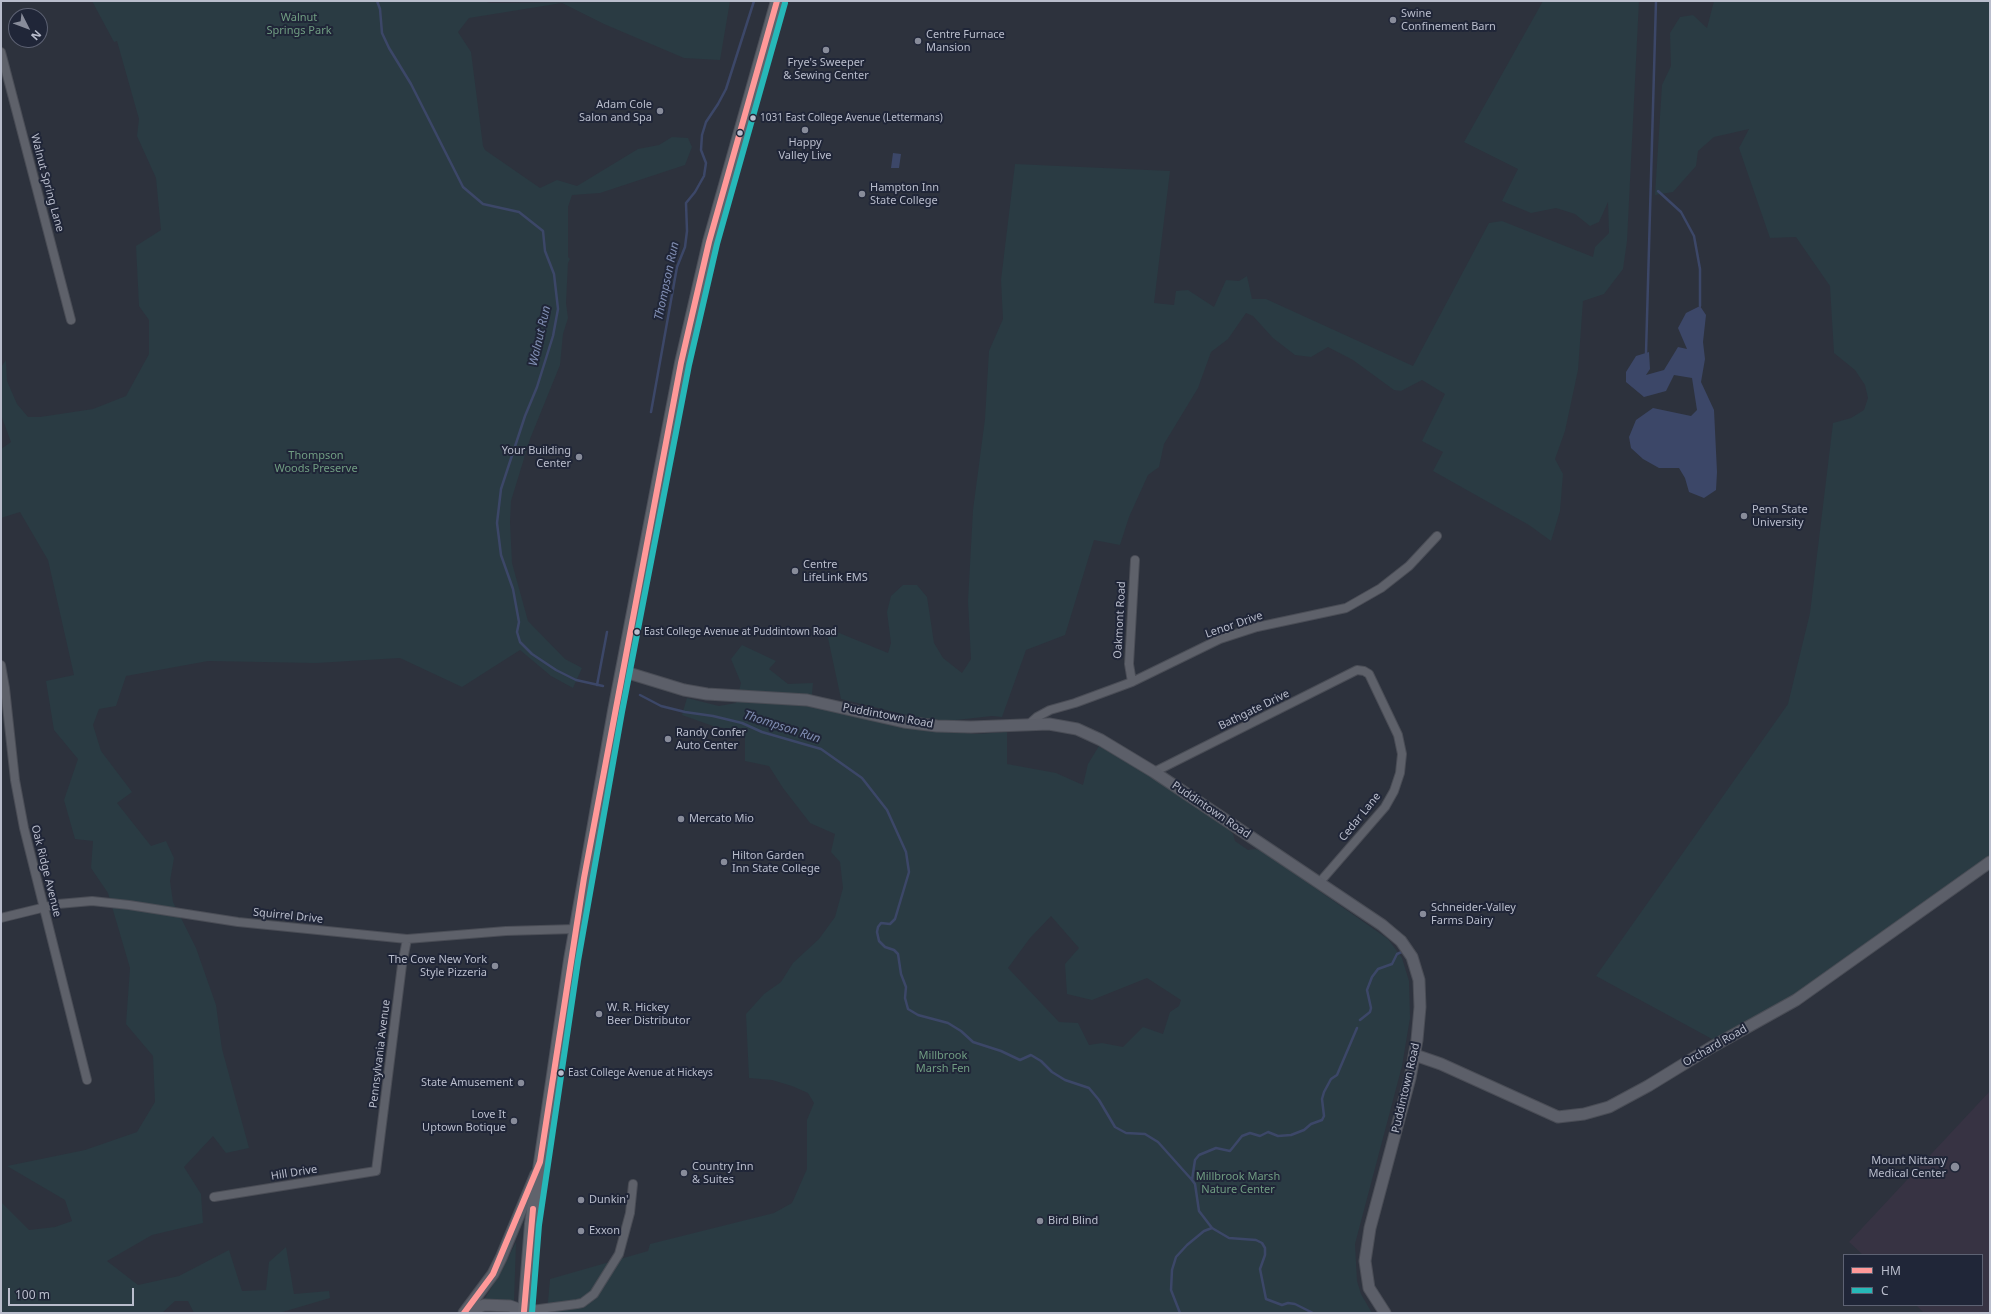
<!DOCTYPE html>
<style>
body{margin:0}
#map{position:relative;width:1991px;height:1314px;overflow:hidden;background:#2d323d;font-family:"Noto Sans",sans-serif}
canvas{display:block}
.frame{position:absolute;inset:0;border:2px solid #b9bdcc;pointer-events:none}
.legend{position:absolute;left:1843px;top:1254px;width:140px;height:52px;box-sizing:border-box;background:#202638;border:1px solid #5d6273;margin:0;padding:5px 7px;list-style:none;font-size:12px;color:#b9bdcc}
.legend li{display:flex;align-items:center;gap:8px;height:20px}
.legend b{width:20px;border:1px solid #5d6273}
.north{position:absolute;left:8px;top:8px;width:40px;height:40px;box-sizing:border-box;background:#202638;border:1px solid #5d6273;border-radius:50%;rotate:132deg;font-size:11px;font-weight:700;line-height:16px;text-align:center;color:#b9bdcc}
.north::after{content:'';display:block;margin:auto;width:14px;height:18px;background:#888c9a;clip-path:polygon(50% 0,100% 100%,50% 72%,0 100%)}
.scale{position:absolute;left:8px;top:1288px;width:126px;height:18px;box-sizing:border-box;border:2px solid #b9bdcc;border-top:0;padding-left:5px;font-size:12px;line-height:14px;white-space:nowrap;color:#b9bdcc;-webkit-text-stroke:3px #202638;paint-order:stroke}
</style>
<div id="map">
<canvas width="1991" height="1314"></canvas>
<div class="frame"></div>
<ul class="legend">
<li><b style="height:5px;background:#f99"></b>HM</li>
<li><b style="height:5px;background:#26b8b8"></b>C</li>
</ul>
<div class="north">N</div>
<div class="scale">100 m</div>
</div>
<script>
const context = document.querySelector('canvas').getContext('2d');
context.lineJoin = 'round';
function fill(path, color) { context.fillStyle = color; context.fill(path, 'evenodd'); }
const poly = rows => new Path2D(rows.map(r => 'M' + r).join(''));
function stroke(path, color, width, dash) { context.strokeStyle = color; context.lineWidth = width; context.lineCap = dash ? 'butt' : 'round'; context.setLineDash(dash || []); context.stroke(path); }
function write(font, color, halo, rows, align = 'center') {
  context.font = font + ' "Noto Sans",sans-serif'; context.lineWidth = 4; context.setLineDash([]); context.textBaseline = 'middle'; context.strokeStyle = halo; context.fillStyle = color; for (const [text, x, y, turn = 0] of rows) {
    context.save(); context.translate(x, y); context.rotate((+turn || 0) * Math.PI / 180); context.textAlign = isNaN(turn) ? turn : align; if (halo) context.strokeText(text, 0, 0); context.fillText(text, 0, 0); context.restore();
  }
}
fill(poly([
 [1990,1091,1990,1313,1924,1313,1916,1305,1982,1305,1982,1255,1863,1255,1849,1242]
]), '#373343');
fill(poly([
 [92,1,483,1,491,3,730,1,720,60,684,58,604,24,562,3,469,18,458,32,471,52,483,146,485,150,540,188,557,180,577,186,638,149,659,145,672,137,688,138,692,147,685,165,600,193,572,195,568,207,568,257,570,259,568,263,566,303,568,318,563,334,560,365,530,439,511,501,510,522,512,563,528,621,565,659,582,668,573,688,551,676,520,650,462,687,400,658,316,663,208,661,126,676,116,706,99,709,93,725,101,751,132,792,117,803,151,846,166,841,174,858,170,881,173,902,196,948,216,1005,222,1049,249,1148,226,1153,213,1136,184,1167,201,1194,203,1223,152,1235,107,1261,138,1285,179,1276,229,1250,242,1291,266,1290,269,1262,286,1247,294,1294,329,1291,330,1298,279,1313,194,1313,188,1301,175,1301,162,1313,1,1313,1,1202,29,1230,55,1227,72,1221,65,1200,7,1166,85,1150,137,1132,155,1102,153,1056,126,1024,130,968,108,893,91,868,93,841,75,839,64,800,78,759,54,730,46,681,74,675,48,560,20,512,1,518,1,449,11,442,1,415,1,367,6,360,7,381,17,404,28,417,40,417,93,409,126,396,149,354,149,320,139,306,136,246,161,230,156,178,137,136,139,119,117,41,114,42],
 [1543,1,1639,1,1627,241,1623,269,1604,294,1583,301,1578,370,1565,431,1555,459,1563,474,1560,511,1551,541,1529,525,1433,471,1443,452,1422,441,1445,394,1422,380,1401,391,1394,390,1353,360,1328,347,1311,357,1295,355,1273,338,1253,316,1246,313,1228,339,1211,352,1198,388,1164,444,1159,467,1148,475,1129,517,1120,545,1094,540,1065,635,1026,650,1002,717,992,716,947,721,915,717,841,699,828,638,832,630,888,653,891,643,887,612,891,596,903,585,917,585,927,597,934,643,943,658,962,673,971,659,968,601,973,510,985,419,989,351,1003,319,1001,280,1015,164,1170,171,1154,303,1174,305,1176,291,1188,290,1214,307,1226,280,1239,281,1247,276,1252,299,1266,299,1413,366,1489,223,1502,221,1593,257,1595,247,1609,233,1608,202,1599,222,1590,226,1575,214,1556,208,1531,213,1502,201,1518,169,1464,142],
 [1714,1,1990,1,1990,860,1719,1051,1712,1039,1596,976,1788,704,1810,613,1833,423,1851,418,1864,410,1868,398,1865,385,1855,370,1834,353,1830,286,1796,237,1770,238,1739,148,1749,129,1714,137,1698,151,1696,166,1673,192,1655,195,1662,85,1671,66,1670,33,1680,17,1693,15,1707,28],
 [742,645,776,661,769,669,788,684,813,683,811,704,837,713,920,730,977,734,1007,732,1007,764,1056,773,1083,785,1088,764,1099,746,1145,772,1224,825,1233,834,1235,841,1248,850,1255,849,1262,851,1388,939,1402,958,1409,981,1410,1018,1402,1066,1355,1244,1357,1281,1361,1294,1372,1313,547,1313,550,1279,648,1251,650,1244,774,1213,792,1203,807,1169,807,1120,814,1103,808,1093,792,1086,772,1080,749,1078,746,1014,764,994,781,982,793,963,819,939,835,917,843,888,840,862,831,852,835,834,810,823,783,788,769,766,745,761,745,732,713,726,682,715,687,698,719,706,736,703,741,683,731,659],
 [1051,916,1079,948,1065,964,1067,994,1092,1000,1147,978,1181,1000,1179,1006,1170,1012,1163,1034,1143,1027,1123,1047,1102,1043,1089,1045,1078,1023,1059,1022,1008,968,1030,938],
 [516,1242,514,1301,482,1303,501,1272]
]), '#2a3b43');
fill(poly([
 [893,153,901,154,899,168,891,168],
 [1700,306,1706,315,1703,342,1705,359,1701,382,1714,410,1717,472,1716,490,1704,498,1689,492,1685,478,1679,468,1659,468,1643,459,1631,448,1629,437,1636,420,1653,408,1691,416,1697,410,1692,378,1674,375,1666,391,1644,397,1626,382,1626,372,1636,356,1649,352,1650,369,1646,375,1664,370,1678,347,1687,349,1678,328,1686,313]
]), '#3c4768');
stroke(poly([
 [377,1,380,9,382,33,389,48,411,84,463,187,483,204,519,212,543,231,545,251,554,274,558,309,553,336,537,387,525,416,501,489,497,523,501,555,513,589,519,622,517,632,520,642,532,654,556,670,576,680,603,686],
 [1658,191,1681,212,1694,236,1700,269,1700,306],
 [1646,353,1656,1],
 [651,412,677,267,685,247,687,231,686,203,695,192,704,176,706,163,701,150,702,135,706,122,718,104,726,89,754,1],
 [597,685,607,632],
 [640,695,661,706,685,712,713,716,742,723,762,732,821,749,862,778,887,810,906,852,909,872,895,919,890,924,881,923,878,927,877,932,879,941,885,947,894,950,898,954,901,974,906,987,905,998,908,1009,918,1015,948,1023,961,1031,973,1042,1001,1051,1020,1060,1031,1055,1041,1061,1052,1072,1065,1080,1089,1088,1099,1100,1115,1127,1126,1133,1145,1134,1158,1142,1192,1180,1195,1184,1199,1211,1212,1228],
 [1360,1020,1370,1012,1371,1008,1367,990,1372,977,1378,969,1392,964,1397,954,1404,951],
 [1192,1180,1195,1160,1199,1155,1216,1148,1230,1151,1242,1136,1250,1133,1260,1136,1268,1132,1278,1136,1291,1135,1304,1130,1311,1124,1322,1120,1324,1116,1322,1099,1324,1092,1331,1079,1337,1075,1357,1028],
 [1180,1313,1171,1290,1172,1270,1176,1257,1187,1245,1204,1231,1212,1228,1229,1238,1256,1240,1262,1243,1265,1248,1265,1255,1260,1269,1266,1299,1282,1305,1288,1303,1295,1304,1313,1313]
]), '#3c4768', 2.5);
const street = poly([
 [1,52,71,320],
 [1,665,5,688,15,780,24,828,87,1080],
 [1132,682,1129,664,1135,560],
 [1028,725,1037,717,1050,710,1075,703,1132,682,1220,639,1257,627,1346,608,1381,588,1409,566,1437,536],
 [1154,772,1357,670,1364,671,1369,674,1398,735,1402,754,1400,773,1394,791,1385,807,1319,883],
 [1,918,58,904,92,901,129,905,238,922,407,939,506,931,575,929],
 [214,1197,376,1171,402,965,407,939],
 [524,1311,577,1304,582,1303,594,1294,619,1254,630,1213,633,1184]
]);
const secondary = poly([
 [622,671,684,690,707,694,807,700,904,722,937,726,971,727,1049,724,1077,729,1101,740,1154,772,1382,925,1401,941,1412,957,1419,980,1420,1007,1417,1040,1410,1078,1370,1228,1365,1261,1369,1288,1385,1313],
 [1415,1055,1441,1064,1558,1117,1584,1114,1609,1107,1648,1086,1710,1048,1796,1000,1990,862],
 [464,1313,493,1274,501,1258,536,1174],
 [466,1313,484,1305,510,1306,524,1311]
]);
const primary = poly([
 [524,1313,531,1224,570,960,614,711,681,363,709,242,777,1]
]);
stroke(street, '#4a4d56', 10);
stroke(secondary, '#4a4d56', 13);
stroke(primary, '#4b4f59', 14);
stroke(street, '#5e616a', 8);
stroke(secondary, '#5c5f69', 11);
stroke(primary, '#60636c', 12);
stroke(poly([
 [524,1311,533,1209],
 [464,1313,493,1274,540,1162,584,878,681,363,709,242,777,1]
]), '#f99', 6);
stroke(poly([
 [532,1313,539,1225,578,961,622,712,689,365,717,244,785,3]
]), '#26b8b8', 6);
for (const [x, y, r, color] of [
 [1393,20,4,"#888c9a"],
 [918,41,4,"#888c9a"],
 [826,50,4,"#888c9a"],
 [660,111,4,"#888c9a"],
 [753,118,3.5,"#b9bdcc"],
 [805,130,4,"#888c9a"],
 [740,133,3.5,"#b9bdcc"],
 [862,194,4,"#888c9a"],
 [579,457,4,"#888c9a"],
 [1744,516,4,"#888c9a"],
 [795,571,4,"#888c9a"],
 [637,632,3.5,"#b9bdcc"],
 [668,739,4,"#888c9a"],
 [681,819,4,"#888c9a"],
 [724,862,4,"#888c9a"],
 [1423,914,4,"#888c9a"],
 [495,966,4,"#888c9a"],
 [599,1014,4,"#888c9a"],
 [561,1073,3.5,"#b9bdcc"],
 [521,1083,4,"#888c9a"],
 [514,1121,4,"#888c9a"],
 [1955,1167,5,"#888c9a"],
 [684,1173,4,"#888c9a"],
 [581,1200,4,"#888c9a"],
 [1040,1221,4,"#888c9a"],
 [581,1231,4,"#888c9a"]
]) { const dot = new Path2D(); dot.arc(x, y, r, 0, 2 * Math.PI); context.fillStyle = color; context.fill(dot); stroke(dot, '#202638', 1.5); }
write('10px', '#b9bdcc', '#202638', [
 ["1031 East College Avenue (Lettermans)",760,118],
 ["East College Avenue at Puddintown Road",644,632],
 ["East College Avenue at Hickeys",568,1073]
], 'left');
write('11px', '#b9bdcc', '#202638', [
 ["Swine",1401,14],
 ["Confinement Barn",1401,27],
 ["Centre Furnace",926,35],
 ["Mansion",926,48],
 ["Frye's Sweeper",826,63,"center"],
 ["& Sewing Center",826,76,"center"],
 ["Adam Cole",652,105,"right"],
 ["Salon and Spa",652,118,"right"],
 ["Happy",805,143,"center"],
 ["Valley Live",805,156,"center"],
 ["Hampton Inn",870,188],
 ["State College",870,201],
 ["Your Building",571,451,"right"],
 ["Center",571,464,"right"],
 ["Penn State",1752,510],
 ["University",1752,523],
 ["Centre",803,565],
 ["LifeLink EMS",803,578],
 ["Randy Confer",676,733],
 ["Auto Center",676,746],
 ["Mercato Mio",689,819],
 ["Hilton Garden",732,856],
 ["Inn State College",732,869],
 ["Schneider-Valley",1431,908],
 ["Farms Dairy",1431,921],
 ["The Cove New York",487,960,"right"],
 ["Style Pizzeria",487,973,"right"],
 ["W. R. Hickey",607,1008],
 ["Beer Distributor",607,1021],
 ["State Amusement",513,1083,"right"],
 ["Love It",506,1115,"right"],
 ["Uptown Botique",506,1128,"right"],
 ["Mount Nittany",1946,1161,"right"],
 ["Medical Center",1946,1174,"right"],
 ["Country Inn",692,1167],
 ["& Suites",692,1180],
 ["Dunkin'",589,1200],
 ["Bird Blind",1048,1221],
 ["Exxon",589,1231]
], 'left');
write('11px', '#709d82', '#202638', [
 ["Walnut",299,18],
 ["Springs Park",299,31],
 ["Thompson",316,456],
 ["Woods Preserve",316,469],
 ["Millbrook",943,1056],
 ["Marsh Fen",943,1069],
 ["Millbrook Marsh",1238,1177],
 ["Nature Center",1238,1190]
]);
write('11px', '#b9bdcc', '#202638', [
 ["Walnut Spring Lane",47,183,75],
 ["Oakmont Road",1120,620,-87],
 ["Lenor Drive",1234,625,-19],
 ["Bathgate Drive",1254,710,-26],
 ["Puddintown Road",888,716,11],
 ["Puddintown Road",1211,810,34],
 ["Cedar Lane",1360,817,-51],
 ["Oak Ridge Avenue",46,871,76],
 ["Squirrel Drive",288,916,6],
 ["Orchard Road",1715,1046,-30],
 ["Pennsylvania Avenue",380,1054,-83],
 ["Puddintown Road",1406,1088,-77],
 ["Hill Drive",294,1173,-9]
]);
write('italic 12px', '#808eb3', '#202638', [
 ["Thompson Run",667,281,-78],
 ["Walnut Run",540,336,-77],
 ["Thompson Run",782,727,18]
]);
</script>
